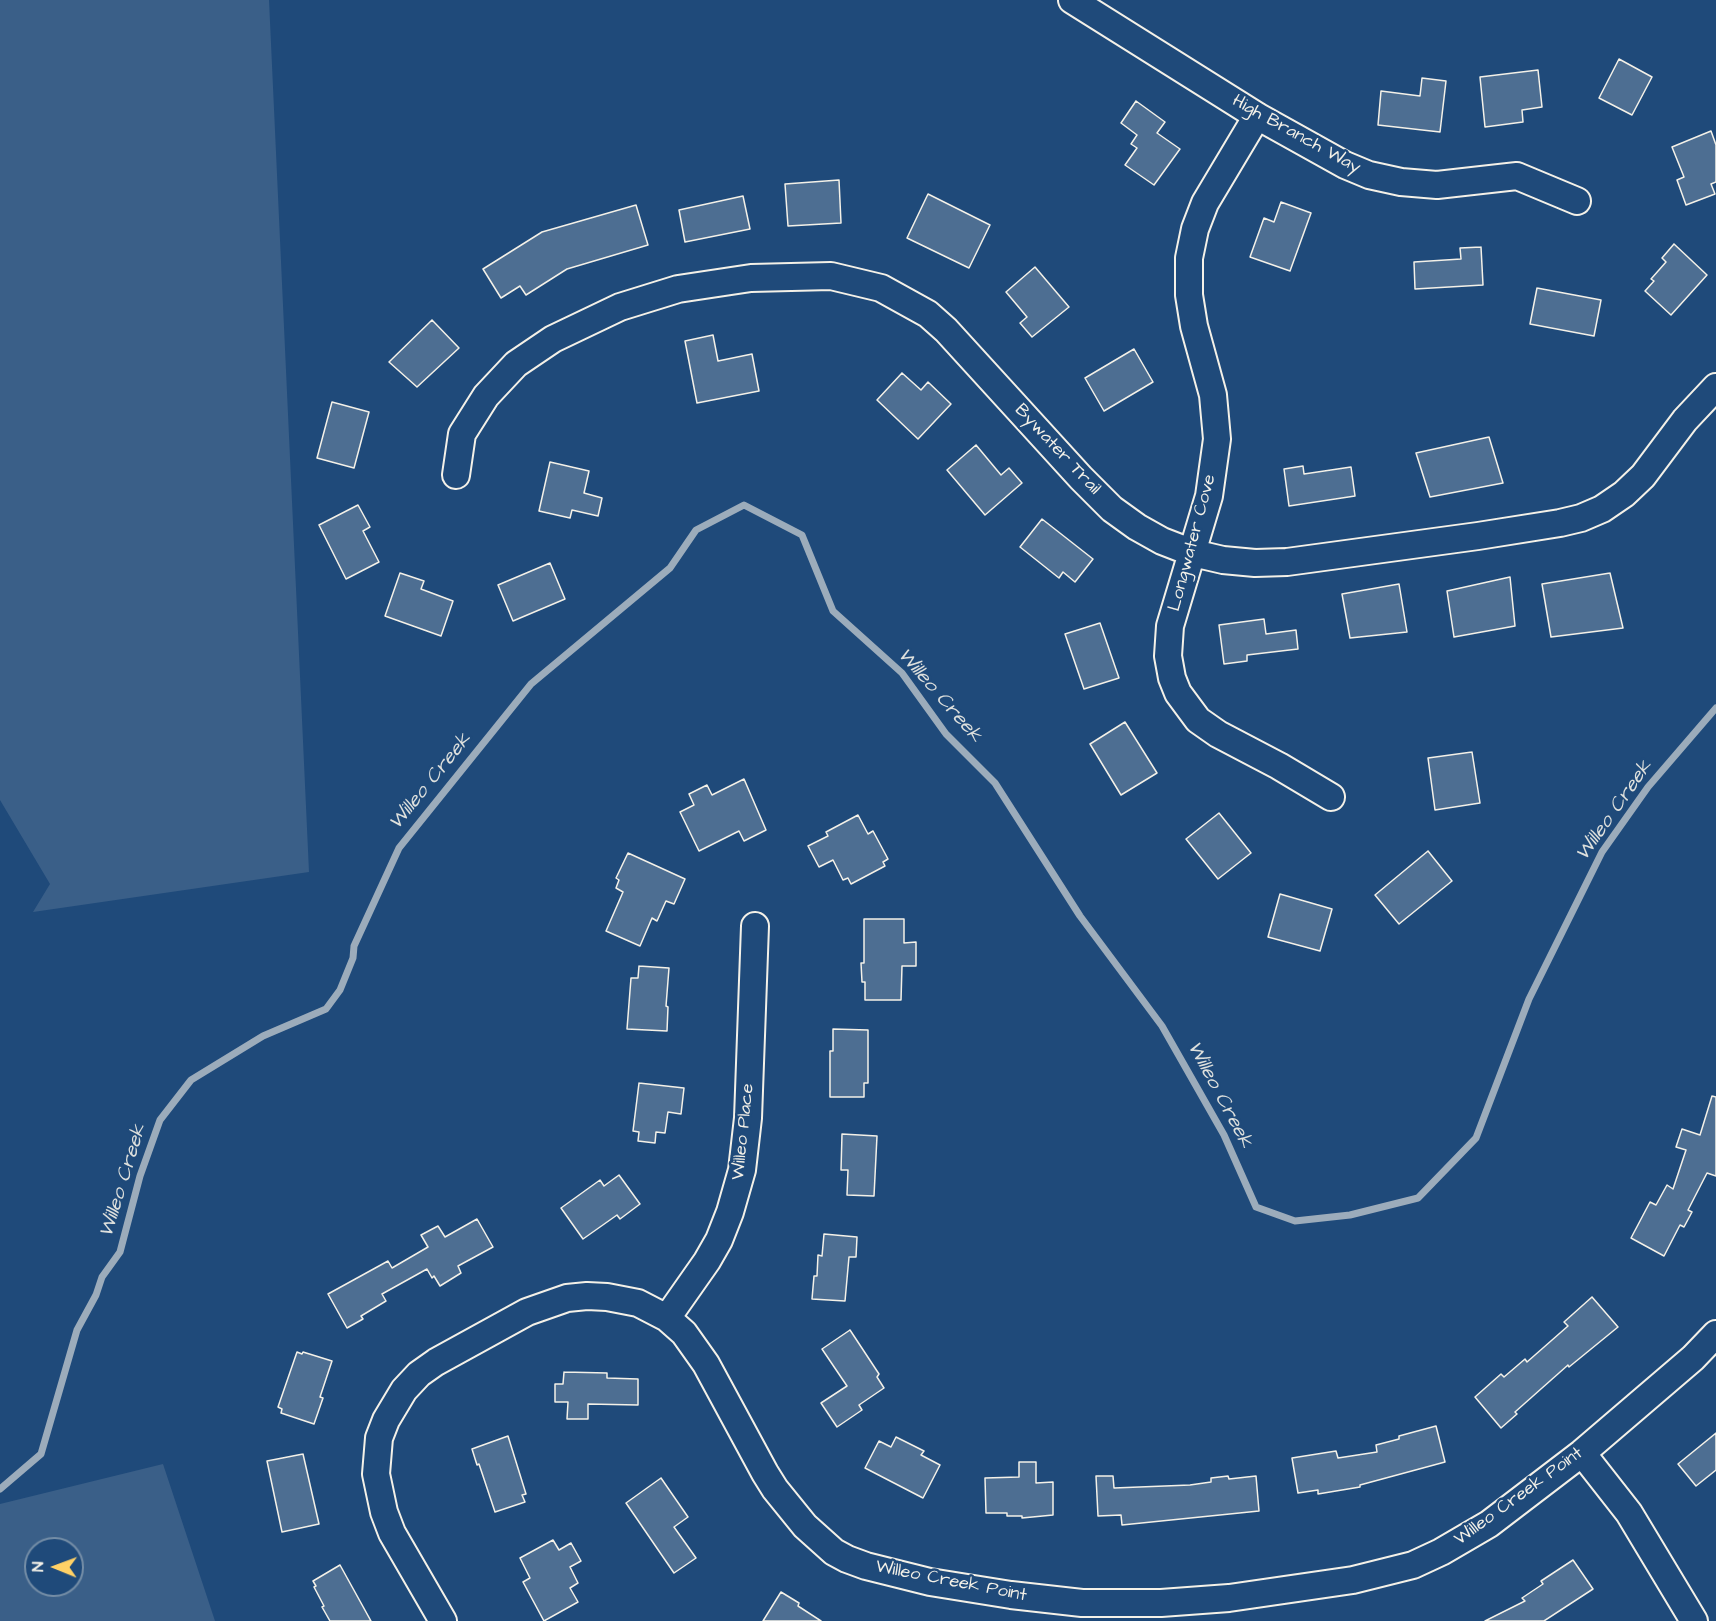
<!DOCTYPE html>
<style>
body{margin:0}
#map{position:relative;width:1716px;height:1621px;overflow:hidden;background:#1f4a7a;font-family:"Architects Daughter",sans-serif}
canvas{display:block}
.north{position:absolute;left:24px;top:1537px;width:60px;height:60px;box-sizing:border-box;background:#1f4a7a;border:2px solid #748da6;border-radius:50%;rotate:271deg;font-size:16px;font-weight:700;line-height:24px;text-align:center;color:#f4f1e8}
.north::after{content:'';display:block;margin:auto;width:21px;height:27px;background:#ffd166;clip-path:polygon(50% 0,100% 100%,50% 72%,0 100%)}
</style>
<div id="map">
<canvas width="1716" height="1621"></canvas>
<div class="north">N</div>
</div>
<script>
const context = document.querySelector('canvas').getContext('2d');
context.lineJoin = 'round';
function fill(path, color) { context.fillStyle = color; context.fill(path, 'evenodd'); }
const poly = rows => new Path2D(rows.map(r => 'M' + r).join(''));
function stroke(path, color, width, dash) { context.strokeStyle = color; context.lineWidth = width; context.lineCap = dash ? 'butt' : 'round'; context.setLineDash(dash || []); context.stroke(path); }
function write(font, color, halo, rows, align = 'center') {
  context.font = font + ' "Architects Daughter",sans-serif'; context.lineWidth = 5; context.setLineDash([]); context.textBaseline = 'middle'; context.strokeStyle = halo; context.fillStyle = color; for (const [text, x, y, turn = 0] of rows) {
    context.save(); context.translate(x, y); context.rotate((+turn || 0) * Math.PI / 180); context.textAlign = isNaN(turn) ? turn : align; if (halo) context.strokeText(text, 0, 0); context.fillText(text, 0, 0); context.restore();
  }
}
fill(poly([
 [0,0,269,0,309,872,33,912,50,884,0,800],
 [163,1464,215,1621,0,1621,0,1504],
 [36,1549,72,1549,72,1585,36,1585]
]), '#3a5f88');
stroke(poly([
 [0,1489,41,1454,77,1330,96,1295,102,1277,120,1252,140,1176,160,1120,191,1080,263,1036,326,1009,340,990,353,958,354,946,399,848,531,684,670,568,696,530,744,505,802,535,833,611,902,673,946,734,995,783,1080,916,1162,1026,1224,1135,1256,1207,1295,1221,1350,1215,1418,1198,1476,1138,1529,999,1602,852,1648,787,1716,708]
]), '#9cacbb', 7);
const building = poly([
 [1619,59,1652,77,1632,115,1599,98,1619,59],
 [1538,70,1542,107,1522,110,1523,122,1485,127,1480,77,1538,70],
 [1422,78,1446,81,1440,132,1378,125,1381,91,1420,96,1422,78],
 [1136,101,1165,122,1157,133,1180,149,1154,185,1125,165,1137,148,1131,144,1137,135,1121,123,1136,101],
 [1711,131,1716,145,1716,182,1711,184,1715,194,1686,205,1677,180,1684,177,1672,147,1711,131],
 [839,180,841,223,788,226,785,184,839,180],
 [928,194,990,225,969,268,907,238,928,194],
 [743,196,750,229,685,242,679,210,743,196],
 [1281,202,1311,213,1290,271,1250,257,1264,218,1274,222,1281,202],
 [636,205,648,245,567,269,526,295,520,286,501,298,483,269,542,232,636,205],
 [1674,244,1707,275,1671,315,1645,291,1654,281,1651,279,1666,262,1662,258,1674,244],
 [1481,247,1483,285,1415,289,1414,262,1461,259,1460,248,1481,247],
 [1035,267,1069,307,1032,337,1020,323,1027,317,1006,292,1035,267],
 [1537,288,1601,300,1594,336,1530,324,1537,288],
 [432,320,459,348,417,387,389,362,432,320],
 [713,335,718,361,752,354,759,391,697,403,685,341,713,335],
 [1134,349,1153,382,1104,411,1085,378,1134,349],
 [902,373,921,390,928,382,951,404,918,439,877,400,902,373],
 [332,402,369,412,354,468,317,458,332,402],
 [1489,437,1503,483,1430,497,1416,453,1489,437],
 [976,445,1001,475,1009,468,1022,483,985,515,947,470,976,445],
 [550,462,589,471,584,493,602,498,598,516,572,510,570,518,539,511,550,462],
 [1303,466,1304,474,1351,467,1355,496,1289,506,1284,469,1303,466],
 [358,505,370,527,363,531,379,562,346,579,319,525,358,505],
 [1042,519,1093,559,1075,582,1063,572,1059,578,1020,547,1042,519],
 [550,563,565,599,513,621,498,585,550,563],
 [400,573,424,581,421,589,453,601,441,636,385,616,400,573],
 [1610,573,1623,628,1551,637,1542,584,1610,573],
 [1510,577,1515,626,1454,637,1447,591,1510,577],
 [1399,584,1407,632,1350,638,1342,594,1399,584],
 [1264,619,1266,634,1296,630,1298,649,1247,655,1247,661,1224,664,1219,625,1264,619],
 [1100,623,1119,678,1084,689,1065,634,1100,623],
 [1125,722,1157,773,1121,795,1090,744,1125,722],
 [1472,752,1480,803,1435,810,1428,758,1472,752],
 [744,779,766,830,744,841,739,831,699,851,680,812,694,805,689,794,707,785,712,795,744,779],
 [1219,813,1251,853,1218,879,1186,839,1219,813],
 [858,815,868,834,873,831,888,859,883,862,885,866,851,884,848,878,843,880,833,860,819,867,808,846,828,836,826,832,858,815],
 [1428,851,1452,881,1399,924,1375,895,1428,851],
 [628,853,685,879,674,904,666,901,657,921,652,918,640,946,606,931,623,892,616,888,619,880,616,878,628,853],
 [1280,894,1332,909,1320,951,1268,937,1280,894],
 [864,919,904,919,904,943,916,942,916,966,902,966,901,1000,865,1000,865,982,862,982,861,963,864,963,864,919],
 [639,966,669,968,666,1006,668,1007,667,1031,627,1029,631,978,638,978,639,966],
 [833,1029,868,1030,868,1083,864,1083,864,1097,830,1097,830,1051,833,1051,833,1029],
 [639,1083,684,1088,681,1114,668,1112,665,1133,656,1132,655,1143,638,1141,639,1132,633,1131,639,1083],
 [1712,1096,1716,1097,1716,1176,1707,1173,1688,1210,1692,1212,1684,1227,1680,1225,1664,1256,1631,1238,1650,1202,1656,1205,1667,1185,1673,1189,1686,1150,1676,1147,1682,1129,1700,1135,1712,1096],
 [842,1134,877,1136,874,1196,847,1195,848,1170,841,1170,842,1134],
 [619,1175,640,1204,620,1219,617,1215,583,1239,561,1208,600,1180,604,1186,619,1175],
 [477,1219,493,1247,458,1266,461,1273,440,1286,434,1276,432,1278,427,1269,382,1294,386,1301,361,1316,363,1319,347,1328,328,1294,388,1261,392,1268,428,1247,421,1235,438,1226,445,1237,477,1219],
 [824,1234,857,1237,856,1257,849,1257,845,1301,812,1299,814,1276,817,1276,818,1255,822,1256,824,1234],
 [1592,1297,1618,1327,1569,1367,1568,1365,1515,1412,1517,1414,1501,1428,1475,1397,1501,1374,1504,1377,1525,1359,1527,1362,1568,1326,1564,1322,1592,1297],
 [850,1330,879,1374,877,1377,884,1388,859,1405,862,1410,837,1427,821,1403,847,1386,822,1349,850,1330],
 [297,1352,302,1354,303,1352,332,1361,320,1397,323,1398,314,1424,281,1413,282,1409,278,1407,297,1352],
 [564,1372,607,1373,607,1378,638,1379,638,1405,588,1404,588,1419,567,1419,568,1402,555,1402,555,1384,563,1384,564,1372],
 [1436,1426,1445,1462,1360,1485,1360,1487,1318,1494,1318,1490,1298,1493,1292,1458,1336,1451,1338,1458,1377,1452,1376,1445,1399,1439,1399,1436,1436,1426],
 [1716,1433,1716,1470,1696,1486,1678,1464,1716,1433],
 [508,1436,526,1494,522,1495,525,1502,495,1512,479,1464,477,1465,472,1449,508,1436],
 [896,1437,924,1451,921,1455,940,1465,923,1498,865,1468,879,1441,891,1447,896,1437],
 [303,1454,319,1524,282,1532,267,1461,303,1454],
 [1019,1462,1036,1462,1036,1483,1053,1482,1053,1515,1022,1518,1022,1516,1007,1516,1007,1513,986,1513,985,1478,1019,1477,1019,1462],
 [1096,1476,1113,1476,1114,1488,1190,1485,1211,1482,1211,1478,1228,1476,1229,1479,1256,1476,1259,1511,1122,1525,1121,1515,1098,1516,1096,1476],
 [661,1478,688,1517,674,1527,696,1558,674,1573,626,1503,661,1478],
 [553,1540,559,1550,571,1543,581,1561,570,1567,578,1583,570,1588,578,1602,544,1621,523,1582,530,1578,520,1558,553,1540],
 [1573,1560,1593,1589,1544,1621,1485,1621,1525,1601,1522,1598,1543,1584,1541,1581,1573,1560],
 [340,1565,371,1621,330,1621,322,1607,324,1606,314,1587,316,1586,313,1581,340,1565],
 [781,1592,799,1603,798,1606,821,1621,763,1621,781,1592]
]);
fill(building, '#4d6e92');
stroke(building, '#f4f1e8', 1.5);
const minor = poly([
 [1072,0,1257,116,1345,165,1369,175,1401,182,1437,185,1517,176,1577,201],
 [1257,116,1205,203,1195,229,1189,258,1189,295,1194,326,1213,395,1217,439,1209,496,1170,626,1168,656,1172,678,1178,693,1198,720,1218,734,1279,766,1331,797],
 [456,475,462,434,486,396,516,364,553,339,620,307,678,289,751,278,831,276,881,288,928,314,946,330,1081,478,1112,509,1137,527,1162,541,1193,553,1223,560,1255,563,1287,562,1478,536,1560,523,1581,518,1602,509,1624,494,1643,476,1685,420,1716,387],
 [667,1318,707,1261,719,1240,730,1212,742,1170,748,1118,755,926],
 [1582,1453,1629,1513,1694,1621],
 [443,1621,392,1533,384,1512,376,1474,379,1438,386,1420,404,1390,419,1374,436,1362,527,1312,567,1298,587,1296,607,1297,638,1303,667,1318,684,1333,706,1364,765,1473,775,1489,805,1526,834,1552,847,1559,866,1566,930,1582,1011,1595,1082,1603,1161,1603,1229,1598,1353,1580,1413,1565,1441,1552,1489,1524,1582,1453,1693,1358,1716,1334]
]);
stroke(minor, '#f4f1e8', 30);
stroke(minor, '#1f4a7a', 26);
write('18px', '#f4f1e8', '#1f4a7a', [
 ["High Branch Way",1296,135,29],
 ["Bywater Trail",1057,450,47],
 ["Longwater Cove",1193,543,-75],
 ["Willeo Place",744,1132,-84],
 ["Willeo Creek Point",1519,1497,-36],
 ["Willeo Creek Point",951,1582,11]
]);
write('italic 20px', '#dee0dd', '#1f4a7a', [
 ["Willeo Creek",939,696,49],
 ["Willeo Creek",431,782,-51],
 ["Willeo Creek",1615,811,-55],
 ["Willeo Creek",1219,1095,62],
 ["Willeo Creek",124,1181,-73]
]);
</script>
